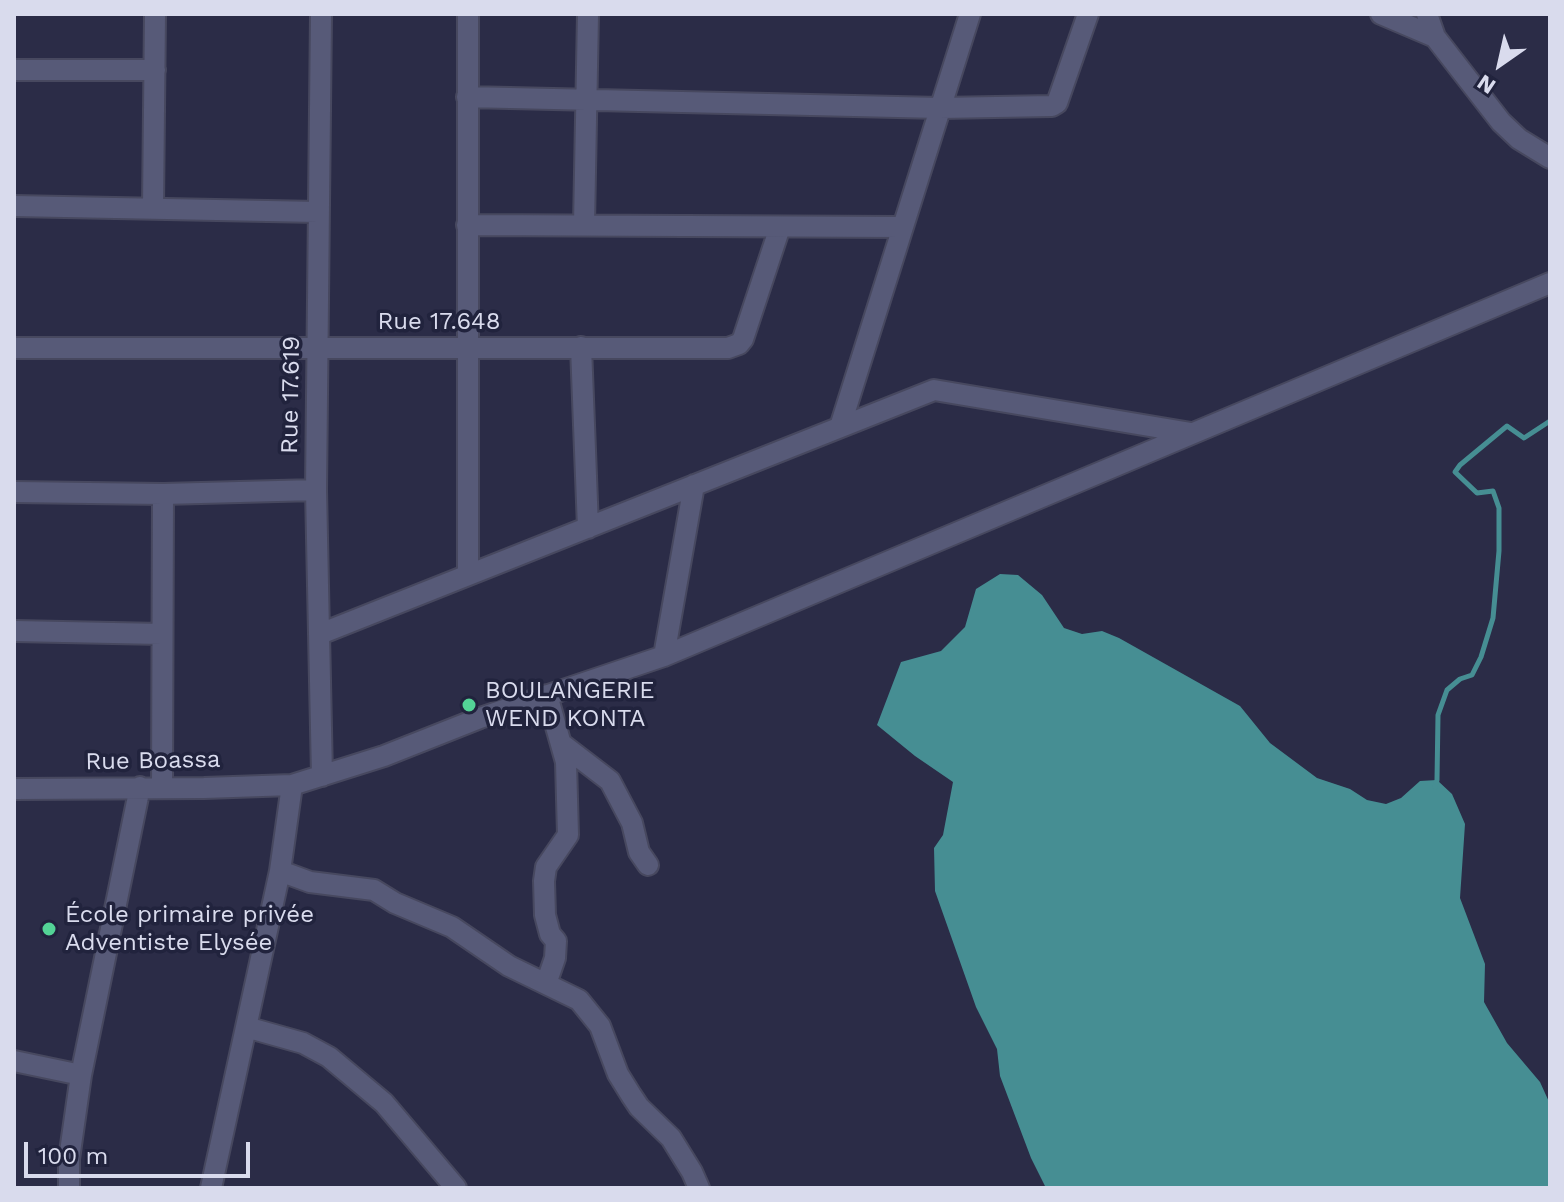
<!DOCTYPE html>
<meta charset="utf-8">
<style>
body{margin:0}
#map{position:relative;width:1564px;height:1202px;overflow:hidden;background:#2b2c47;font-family:"Work Sans",sans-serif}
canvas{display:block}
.frame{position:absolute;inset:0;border:16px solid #d9dbed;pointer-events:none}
.north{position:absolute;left:1460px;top:24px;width:80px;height:80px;-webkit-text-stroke:6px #21233d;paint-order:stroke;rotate:214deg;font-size:22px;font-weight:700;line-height:32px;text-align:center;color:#d9dbed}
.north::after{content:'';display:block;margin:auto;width:28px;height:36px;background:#d9dbed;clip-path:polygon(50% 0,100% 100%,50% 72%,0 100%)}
.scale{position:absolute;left:24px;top:1142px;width:226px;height:36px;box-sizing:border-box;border:4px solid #d9dbed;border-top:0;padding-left:10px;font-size:24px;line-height:28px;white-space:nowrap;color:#d9dbed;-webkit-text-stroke:6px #21233d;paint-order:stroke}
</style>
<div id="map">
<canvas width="1564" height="1202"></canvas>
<div class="frame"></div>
<div class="north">N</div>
<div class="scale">100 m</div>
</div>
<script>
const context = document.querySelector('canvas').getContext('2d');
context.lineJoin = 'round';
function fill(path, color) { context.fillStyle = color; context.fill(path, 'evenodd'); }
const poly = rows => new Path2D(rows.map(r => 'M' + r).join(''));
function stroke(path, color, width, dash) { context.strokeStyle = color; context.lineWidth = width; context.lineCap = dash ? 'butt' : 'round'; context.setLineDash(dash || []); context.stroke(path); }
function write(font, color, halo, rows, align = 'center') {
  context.font = font + ' "Work Sans",sans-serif'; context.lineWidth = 7; context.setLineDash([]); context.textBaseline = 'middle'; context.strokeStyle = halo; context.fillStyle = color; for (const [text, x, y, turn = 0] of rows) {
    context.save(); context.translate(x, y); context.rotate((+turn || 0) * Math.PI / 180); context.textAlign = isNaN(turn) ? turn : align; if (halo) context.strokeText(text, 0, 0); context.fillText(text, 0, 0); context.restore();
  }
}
fill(poly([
 [1000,574,1018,575,1042,595,1064,628,1082,634,1102,631,1119,638,1240,706,1270,743,1317,778,1350,789,1367,800,1386,804,1401,798,1420,781,1437,780,1452,794,1465,824,1460,898,1485,964,1484,1002,1507,1043,1540,1082,1550,1104,1550,1188,1046,1188,1031,1158,1000,1076,997,1049,976,1007,935,891,934,848,943,835,953,782,915,756,877,725,901,662,941,651,965,627,976,589]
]), '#468e93');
stroke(poly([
 [1435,787,1437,780,1438,715,1447,690,1460,679,1472,675,1481,657,1493,618,1499,551,1499,508,1493,491,1477,493,1455,472,1460,465,1507,426,1524,438,1550,421]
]), '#468e93', 5);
const minor = poly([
 [321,14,316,490,322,776],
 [468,14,468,575],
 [1381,14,1435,37,1501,122,1519,139,1550,158],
 [1427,14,1435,37],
 [14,70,155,70],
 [467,97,940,108,1052,106,1057,103,1088,14],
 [14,206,318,212],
 [153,207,155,14],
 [467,225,903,227],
 [584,225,588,14],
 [581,347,588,528],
 [14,348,728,348,739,344,743,339,780,227],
 [840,427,970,14],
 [14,492,163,494,316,490],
 [14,631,162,634],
 [320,634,934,390,1191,433],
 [664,656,694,485],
 [563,745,610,781,632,823,639,852,648,865],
 [162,788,163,494],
 [14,789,204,788,292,785,384,756,480,718,664,656,1550,283],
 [280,871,310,882,374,890,395,903,452,927,509,966,579,1000,600,1026,618,1074,631,1095,639,1107,671,1138,692,1172,699,1188],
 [546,984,555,958,556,941,550,934,545,915,544,881,546,867,568,835,566,762,547,695],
 [246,1027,303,1043,329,1057,384,1103,456,1188],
 [14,1061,81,1075],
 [69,1188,69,1159,81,1075,140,787],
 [211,1188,280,871,292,785]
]);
stroke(minor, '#47485f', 24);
stroke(minor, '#575a78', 20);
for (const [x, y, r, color] of [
 [469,705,8,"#53d396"],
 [49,929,8,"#53d396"]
]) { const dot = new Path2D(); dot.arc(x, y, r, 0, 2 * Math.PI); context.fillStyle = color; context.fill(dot); stroke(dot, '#21233d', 3); }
write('24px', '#d9dbed', '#21233d', [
 ["Rue 17.648",439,322],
 ["Rue 17.619",291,395,-89],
 ["Rue Boassa",153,761,-1]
]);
write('24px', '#d9dbed', '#21233d', [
 ["BOULANGERIE",485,691],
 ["WEND KONTA",485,719],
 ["École primaire privée",65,915],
 ["Adventiste Elysée",65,943]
], 'left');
</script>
